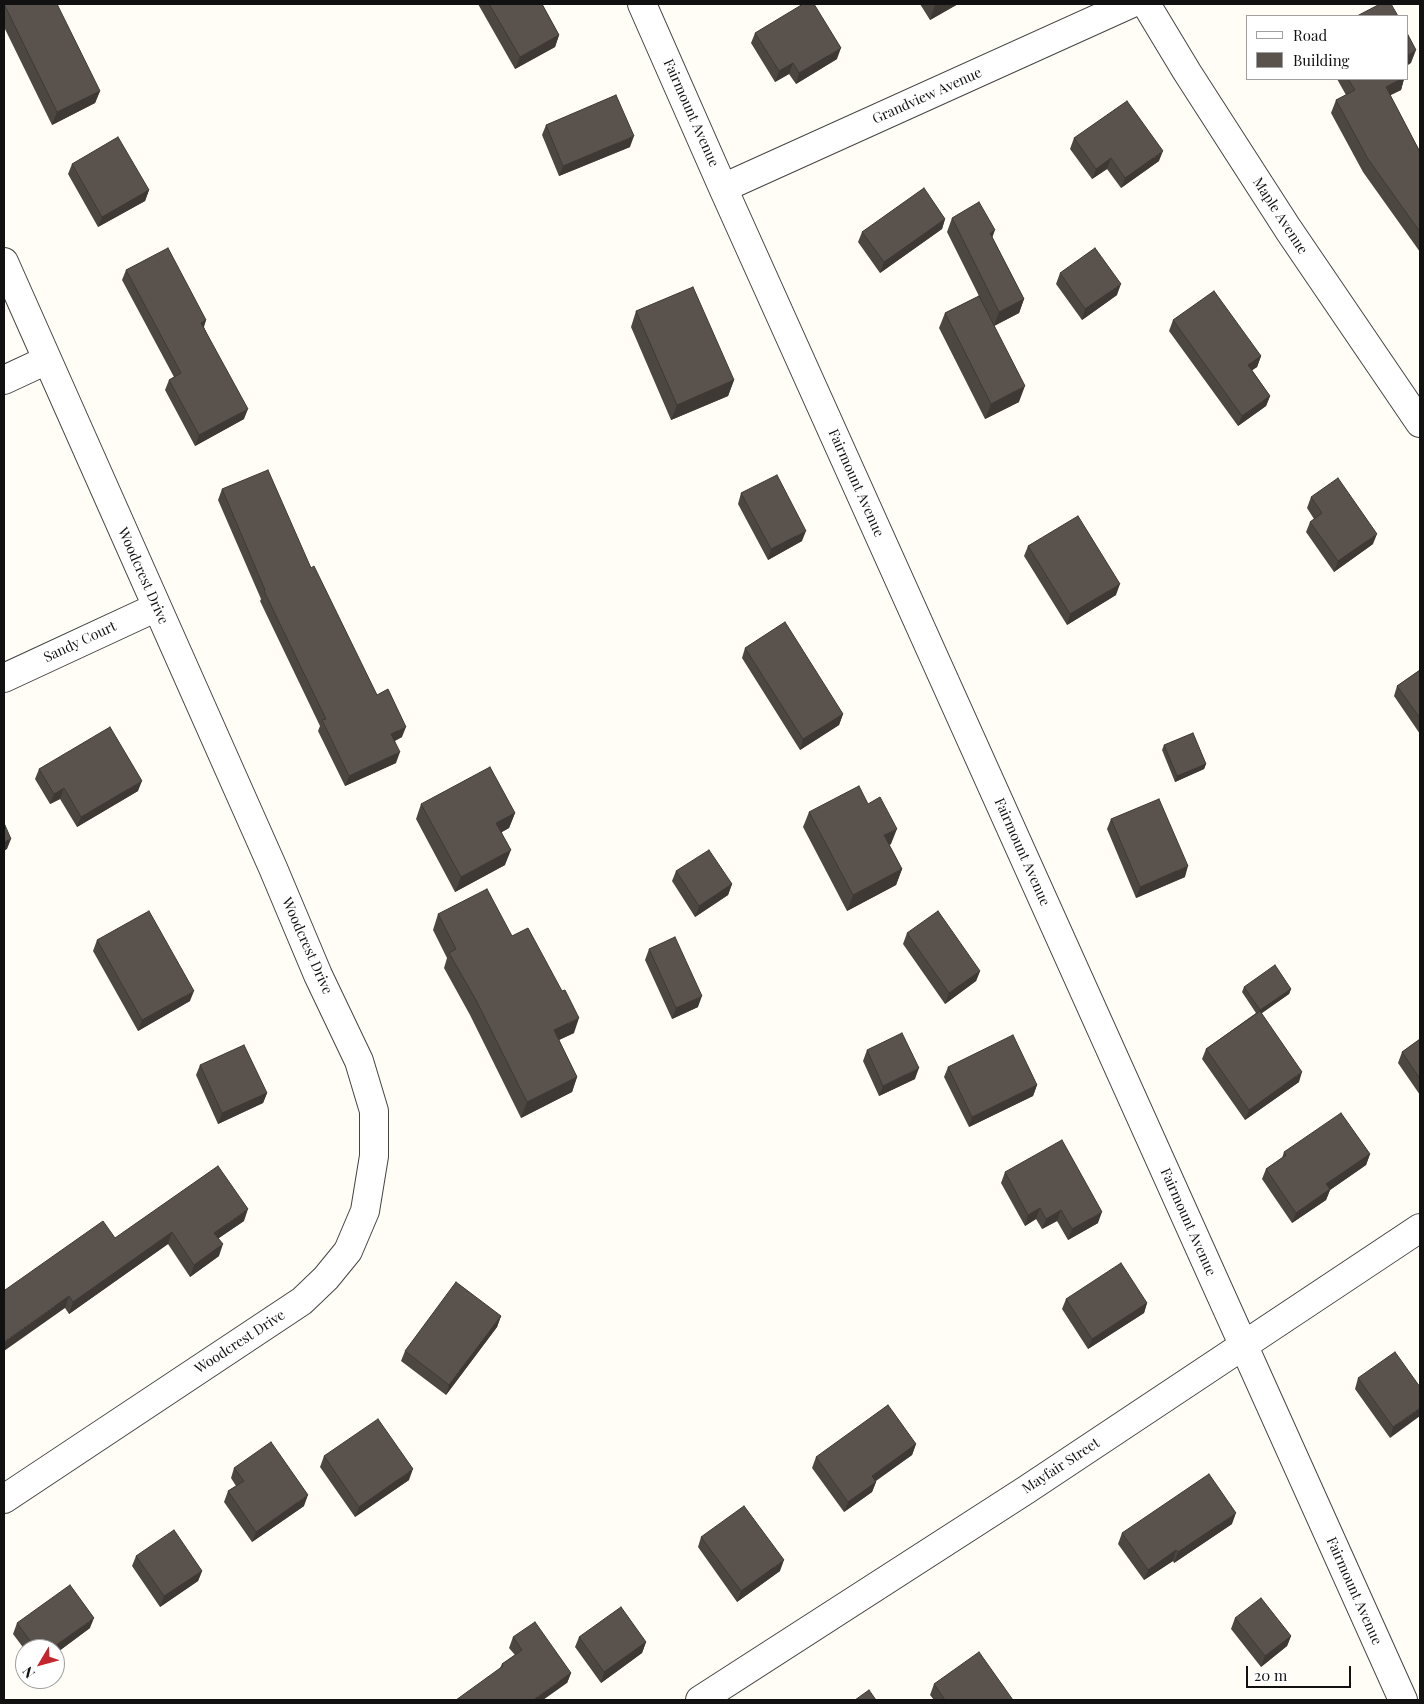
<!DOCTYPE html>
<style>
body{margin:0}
#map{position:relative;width:1424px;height:1704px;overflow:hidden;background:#fffdf5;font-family:"Playfair Display",serif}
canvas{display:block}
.frame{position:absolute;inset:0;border:5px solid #111;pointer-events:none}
.legend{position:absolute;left:1246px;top:15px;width:162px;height:65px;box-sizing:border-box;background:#fff;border:1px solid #a0a0a0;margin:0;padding:6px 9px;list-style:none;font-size:15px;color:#111}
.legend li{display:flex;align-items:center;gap:10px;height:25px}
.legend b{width:25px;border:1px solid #a0a0a0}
.north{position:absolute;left:15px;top:1639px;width:50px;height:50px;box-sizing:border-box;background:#fff;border:1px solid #a0a0a0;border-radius:50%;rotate:233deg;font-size:14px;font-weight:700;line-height:20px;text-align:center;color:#111}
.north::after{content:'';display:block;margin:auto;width:18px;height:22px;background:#c4262e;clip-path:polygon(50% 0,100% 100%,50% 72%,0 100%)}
.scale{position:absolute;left:1246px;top:1666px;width:105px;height:22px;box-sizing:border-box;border:2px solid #111;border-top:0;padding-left:6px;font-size:15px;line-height:18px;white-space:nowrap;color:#111;-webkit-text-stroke:4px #fff;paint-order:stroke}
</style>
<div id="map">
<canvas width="1424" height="1704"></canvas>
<div class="frame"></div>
<ul class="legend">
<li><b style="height:6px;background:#fff"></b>Road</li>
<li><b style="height:14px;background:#5a524d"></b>Building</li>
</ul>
<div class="north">N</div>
<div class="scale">20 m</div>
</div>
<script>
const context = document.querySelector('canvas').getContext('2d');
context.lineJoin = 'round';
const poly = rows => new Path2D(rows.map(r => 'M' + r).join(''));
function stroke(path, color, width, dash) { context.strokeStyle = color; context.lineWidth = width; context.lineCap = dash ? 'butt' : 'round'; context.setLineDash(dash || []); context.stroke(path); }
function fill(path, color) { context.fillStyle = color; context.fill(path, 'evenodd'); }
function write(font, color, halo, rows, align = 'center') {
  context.font = font + ' "Playfair Display",serif'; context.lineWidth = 5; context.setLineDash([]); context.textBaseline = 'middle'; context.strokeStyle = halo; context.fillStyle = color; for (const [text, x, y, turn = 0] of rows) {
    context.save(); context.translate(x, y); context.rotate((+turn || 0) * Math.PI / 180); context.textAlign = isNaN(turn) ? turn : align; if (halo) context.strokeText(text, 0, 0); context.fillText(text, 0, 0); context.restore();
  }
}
const minor = poly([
 [642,4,723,188,1403,1700],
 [1146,4,1187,72,1288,229,1420,423],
 [723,188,1130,4],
 [4,262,273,868,318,975,359,1061,374,1111,374,1156,365,1211,348,1251,326,1278,302,1301,4,1499],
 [4,380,47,360],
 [4,678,157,607],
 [700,1700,1026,1490,1420,1228]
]);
stroke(minor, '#444', 30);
stroke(minor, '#fff', 28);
fill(poly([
 [4,4,100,91,95,103,52,125,4,27],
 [478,4,542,4,559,35,555,47,515,69],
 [920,4,958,4,930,20],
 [755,33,837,59,796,84,789,74,775,82,751,43],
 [1337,79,1404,79,1401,90,1390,95,1420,152,1420,252,1363,172,1331,113,1336,100,1346,95],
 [546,125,630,147,559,176,542,135],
 [1074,138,1159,161,1121,188,1107,169,1092,179,1070,149],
 [72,164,149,190,145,201,98,227,68,174],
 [952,218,992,237,1024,299,1019,313,994,326,1019,402,985,419,939,328,945,313,979,296,947,232],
 [945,219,942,229,880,273,858,242,862,232],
 [126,270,206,320,204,327,244,419,195,446,165,390,169,380,174,377,122,280],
 [1060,273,1117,295,1082,320,1056,284],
 [636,311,734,380,728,396,671,420,631,327],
 [1173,320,1261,356,1257,367,1252,370,1270,396,1266,406,1238,426,1169,331],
 [222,489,311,568,377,695,402,737,395,741,396,763,345,786,318,731,320,726,260,601,261,599,218,500],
 [741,493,802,541,768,560,738,504],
 [1311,497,1373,544,1334,572,1306,532,1310,522,1314,519,1307,508],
 [1028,546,1116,595,1067,625,1024,556],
 [745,648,843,714,839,725,800,750,742,658],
 [1420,670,1420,734,1394,696,1397,686],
 [1164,745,1206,764,1204,769,1175,782,1162,750],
 [39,769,138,791,77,827,60,799,50,804,35,779],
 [421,804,515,813,509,828,502,832,505,865,455,892,416,819],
 [868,804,891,844,889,845,902,869,896,885,847,911,803,827,809,812],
 [1111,819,1185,877,1136,898,1107,829],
 [676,871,732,884,728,895,695,917,672,881],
 [438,914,512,936,574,1033,559,1040,577,1077,572,1092,521,1118,470,1015,444,968,447,958,433,930],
 [907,933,980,971,976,981,945,1004,903,944],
 [97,940,190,1001,138,1031,93,951],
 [649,949,698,1007,672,1019,645,960],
 [1244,987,1291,989,1289,994,1261,1013,1299,1082,1245,1120,1202,1059,1206,1049,1256,1013,1242,992],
 [1420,1039,1420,1095,1398,1063,1402,1052],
 [867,1050,915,1079,879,1096,863,1061],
 [200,1065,267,1093,263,1103,218,1124,196,1075],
 [948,1067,1037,1085,1033,1096,969,1127,944,1077],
 [1284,1152,1370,1154,1366,1165,1330,1190,1326,1200,1292,1223,1262,1179,1266,1169,1282,1158],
 [1005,1172,1098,1223,1068,1240,1057,1221,1042,1229,1036,1219,1025,1226,1001,1183],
 [244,1221,219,1238,219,1256,190,1277,168,1244,69,1314,65,1308,5,1290,115,1238],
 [1066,1299,1147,1303,1144,1313,1088,1349,1062,1309],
 [501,1316,497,1327,446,1395,401,1361,405,1351],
 [1358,1378,1420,1387,1390,1438,1355,1389],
 [916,1444,912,1455,876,1481,876,1482,872,1492,844,1512,812,1468,816,1457],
 [324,1456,409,1480,355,1517,320,1467],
 [234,1468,304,1506,252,1542,224,1502,228,1491,236,1486,231,1478],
 [1232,1524,1174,1563,1173,1561,1144,1580,1118,1544,1122,1533],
 [701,1537,780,1571,737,1602,698,1547],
 [136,1556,202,1571,198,1581,160,1607,132,1566],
 [1235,1618,1291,1636,1287,1646,1261,1667,1231,1629],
 [17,1623,90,1628,55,1654,55,1649,25,1649,25,1650,13,1634],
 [513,1637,571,1673,567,1683,500,1668,502,1664,515,1655,509,1648],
 [579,1637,646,1642,642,1653,601,1683,575,1647],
 [934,1684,1013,1700,934,1700,930,1695]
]), '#4d4742');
fill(poly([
 [937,4,958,4,930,20,935,5],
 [559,35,555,47,515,69,520,57],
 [841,48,837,59,796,84,799,73],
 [1416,50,1411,63,1408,65,1408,55],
 [793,63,789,74,775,82,779,71],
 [1401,79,1404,79,1401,90,1381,100,1386,87],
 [100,91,95,103,52,125,57,112],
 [634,136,630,147,559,176,563,166],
 [1163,151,1159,161,1121,188,1125,178],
 [1111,158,1107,169,1092,179,1096,169],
 [149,190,145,201,98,227,102,217],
 [945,219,942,229,880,273,884,262],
 [995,230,990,244,990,233],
 [1121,284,1117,295,1082,320,1085,309],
 [1024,299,1019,313,994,326,999,312],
 [206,320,202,331,201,323],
 [1261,356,1257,367,1244,376,1248,365],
 [734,380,728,396,671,420,677,405],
 [1025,386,1019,402,985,419,991,404],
 [1270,396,1266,406,1238,426,1242,416],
 [248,409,244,419,195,446,199,435],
 [806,531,802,541,768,560,771,549],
 [1377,534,1373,544,1334,572,1338,561],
 [1120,584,1116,595,1067,625,1070,614],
 [843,714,839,725,800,750,803,739],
 [406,727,402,737,387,744,391,734],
 [400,752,396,763,345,786,349,776],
 [1206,764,1204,769,1175,782,1177,776],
 [142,781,138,791,77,827,81,817],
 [64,788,60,799,50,804,54,794],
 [515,813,509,828,491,838,496,823],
 [897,829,891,844,879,851,884,835],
 [11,839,7,849,4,851,4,842],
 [511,850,505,865,455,892,461,877],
 [1188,866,1185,877,1136,898,1140,887],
 [902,869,896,885,847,911,853,895],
 [732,884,728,895,695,917,699,906],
 [980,971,976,981,945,1004,949,993],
 [1291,989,1289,994,1258,1016,1260,1010],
 [194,991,190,1001,138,1031,142,1020],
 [702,996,698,1007,672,1019,676,1008],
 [579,1018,574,1033,548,1045,554,1030],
 [919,1068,915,1079,879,1096,883,1086],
 [1302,1072,1299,1082,1245,1120,1249,1110],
 [577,1077,572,1092,521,1118,527,1102],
 [1037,1085,1033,1096,969,1127,972,1117],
 [267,1093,263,1103,218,1124,222,1113],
 [1370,1154,1366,1165,1330,1190,1326,1200,1292,1223,1296,1213,1326,1184],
 [1040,1208,1036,1219,1025,1226,1028,1215],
 [248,1209,244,1221,210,1244,214,1233],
 [1061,1210,1057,1221,1042,1229,1046,1219],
 [1102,1212,1098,1223,1068,1240,1072,1229],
 [172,1232,168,1244,69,1314,73,1302],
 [223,1244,219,1256,190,1277,194,1265],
 [69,1296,65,1308,4,1351,4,1342],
 [1147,1303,1144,1313,1088,1349,1092,1339],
 [501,1316,497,1327,446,1395,449,1385],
 [1420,1408,1420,1416,1390,1438,1393,1427],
 [916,1444,912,1455,868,1486,872,1476],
 [413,1469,409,1480,355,1517,359,1507],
 [876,1482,872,1492,844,1512,848,1502],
 [308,1495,304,1506,252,1542,256,1532],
 [1236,1513,1232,1524,1174,1563,1178,1552],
 [1176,1550,1173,1561,1144,1580,1148,1570],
 [784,1560,780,1571,737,1602,741,1591],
 [202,1571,198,1581,160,1607,164,1596],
 [94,1618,90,1628,55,1654,55,1649,51,1649],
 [1291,1636,1287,1646,1261,1667,1265,1656],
 [646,1642,642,1653,601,1683,604,1672],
 [571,1673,567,1683,543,1700,533,1700]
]), '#3f3936');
const building = poly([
 [4,4,57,4,100,91,57,112,4,4],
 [489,4,542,4,559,35,520,57,489,4],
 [803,4,814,4,841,48,799,73,793,63,779,71,755,33,803,4],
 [1380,4,1391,4,1398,16,1357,16,1380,4],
 [1408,35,1416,50,1408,55,1408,35],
 [1348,79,1401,79,1386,87,1420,152,1420,232,1368,159,1336,100,1355,90,1348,79],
 [616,95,634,136,563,166,546,125,616,95],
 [1127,101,1163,151,1125,178,1111,158,1096,169,1074,138,1127,101],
 [118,137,149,190,102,217,72,164,118,137],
 [924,188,945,219,884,262,862,232,924,188],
 [979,202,995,230,990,233,1024,299,999,312,952,218,979,202],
 [168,248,206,320,201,323,248,409,199,435,169,380,181,373,126,270,168,248],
 [1095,248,1121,284,1085,309,1060,273,1095,248],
 [693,287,734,380,677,405,636,311,693,287],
 [1214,291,1261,356,1248,365,1270,396,1242,416,1173,320,1214,291],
 [979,296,1025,386,991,404,945,313,979,296],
 [268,470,311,568,314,566,377,695,388,689,406,727,391,734,400,752,349,776,322,720,326,719,264,591,265,590,222,489,268,470],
 [777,475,806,531,771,549,741,493,777,475],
 [1338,478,1377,534,1338,561,1310,522,1322,513,1311,497,1338,478],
 [1078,516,1120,584,1070,614,1028,546,1078,516],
 [785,622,843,714,803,739,745,648,785,622],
 [1420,670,1420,718,1397,686,1420,670],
 [110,727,142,781,81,817,64,788,54,794,39,769,110,727],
 [1193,733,1206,764,1177,776,1164,745,1193,733],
 [490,767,515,813,496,823,511,850,461,877,421,804,490,767],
 [859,786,868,804,880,797,897,829,884,835,902,869,853,895,809,812,859,786],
 [1159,799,1188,866,1140,887,1111,819,1159,799],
 [4,823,11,839,4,842,4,823],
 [709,850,732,884,699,906,676,871,709,850],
 [487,889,512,936,528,928,562,991,565,990,579,1018,554,1030,577,1077,527,1102,476,1000,449,953,456,949,438,914,487,889],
 [149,911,194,991,142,1020,97,940,149,911],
 [938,911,980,971,949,993,907,933,938,911],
 [675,937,702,996,676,1008,649,949,675,937],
 [1275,965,1291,989,1260,1010,1244,987,1275,965],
 [1260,1011,1302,1072,1249,1110,1206,1049,1260,1011],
 [902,1033,919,1068,883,1086,867,1050,902,1033],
 [1013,1035,1037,1085,972,1117,948,1067,1013,1035],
 [1420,1039,1420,1079,1402,1052,1420,1039],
 [244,1045,267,1093,222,1113,200,1065,244,1045],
 [1341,1113,1370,1154,1326,1184,1330,1189,1296,1213,1266,1169,1286,1155,1284,1152,1341,1113],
 [1062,1140,1102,1212,1072,1229,1061,1210,1046,1219,1040,1208,1028,1215,1005,1172,1062,1140],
 [218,1166,248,1209,214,1233,223,1244,194,1265,172,1232,73,1302,69,1296,4,1342,4,1288,5,1290,103,1221,115,1238,218,1166],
 [1121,1263,1147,1303,1092,1339,1066,1299,1121,1263],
 [456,1282,501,1316,449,1385,405,1351,456,1282],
 [1395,1352,1420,1387,1420,1408,1393,1427,1358,1378,1395,1352],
 [888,1405,916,1444,872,1476,876,1482,848,1502,816,1457,888,1405],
 [378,1419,413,1469,359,1507,324,1456,378,1419],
 [271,1442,308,1495,256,1532,228,1491,244,1481,234,1468,271,1442],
 [1209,1474,1236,1513,1178,1552,1176,1550,1148,1570,1122,1533,1209,1474],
 [744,1506,784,1560,741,1591,701,1537,744,1506],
 [174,1530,202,1571,164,1596,136,1556,174,1530],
 [70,1585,94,1618,51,1649,36,1649,17,1623,70,1585],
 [1261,1598,1291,1636,1265,1656,1235,1618,1261,1598],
 [621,1607,646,1642,604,1672,579,1637,621,1607],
 [535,1622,571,1673,533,1700,456,1700,503,1666,502,1664,522,1650,513,1637,535,1622],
 [979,1652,1013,1700,945,1700,934,1684,979,1652],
 [869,1690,876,1700,855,1700,869,1690]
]);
fill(building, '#5a524d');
stroke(building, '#3f3936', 1);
write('14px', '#111', '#fff', [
 ["Grandview Avenue",927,96,-24],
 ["Fairmount Avenue",691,113,66],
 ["Maple Avenue",1280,216,57],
 ["Fairmount Avenue",856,483,66],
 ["Woodcrest Drive",143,576,66],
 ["Sandy Court",80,642,-25],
 ["Fairmount Avenue",1022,852,66],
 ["Woodcrest Drive",307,946,66],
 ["Fairmount Avenue",1188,1222,66],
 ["Woodcrest Drive",240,1342,-33],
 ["Mayfair Street",1061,1466,-33],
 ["Fairmount Avenue",1354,1591,66]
]);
</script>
